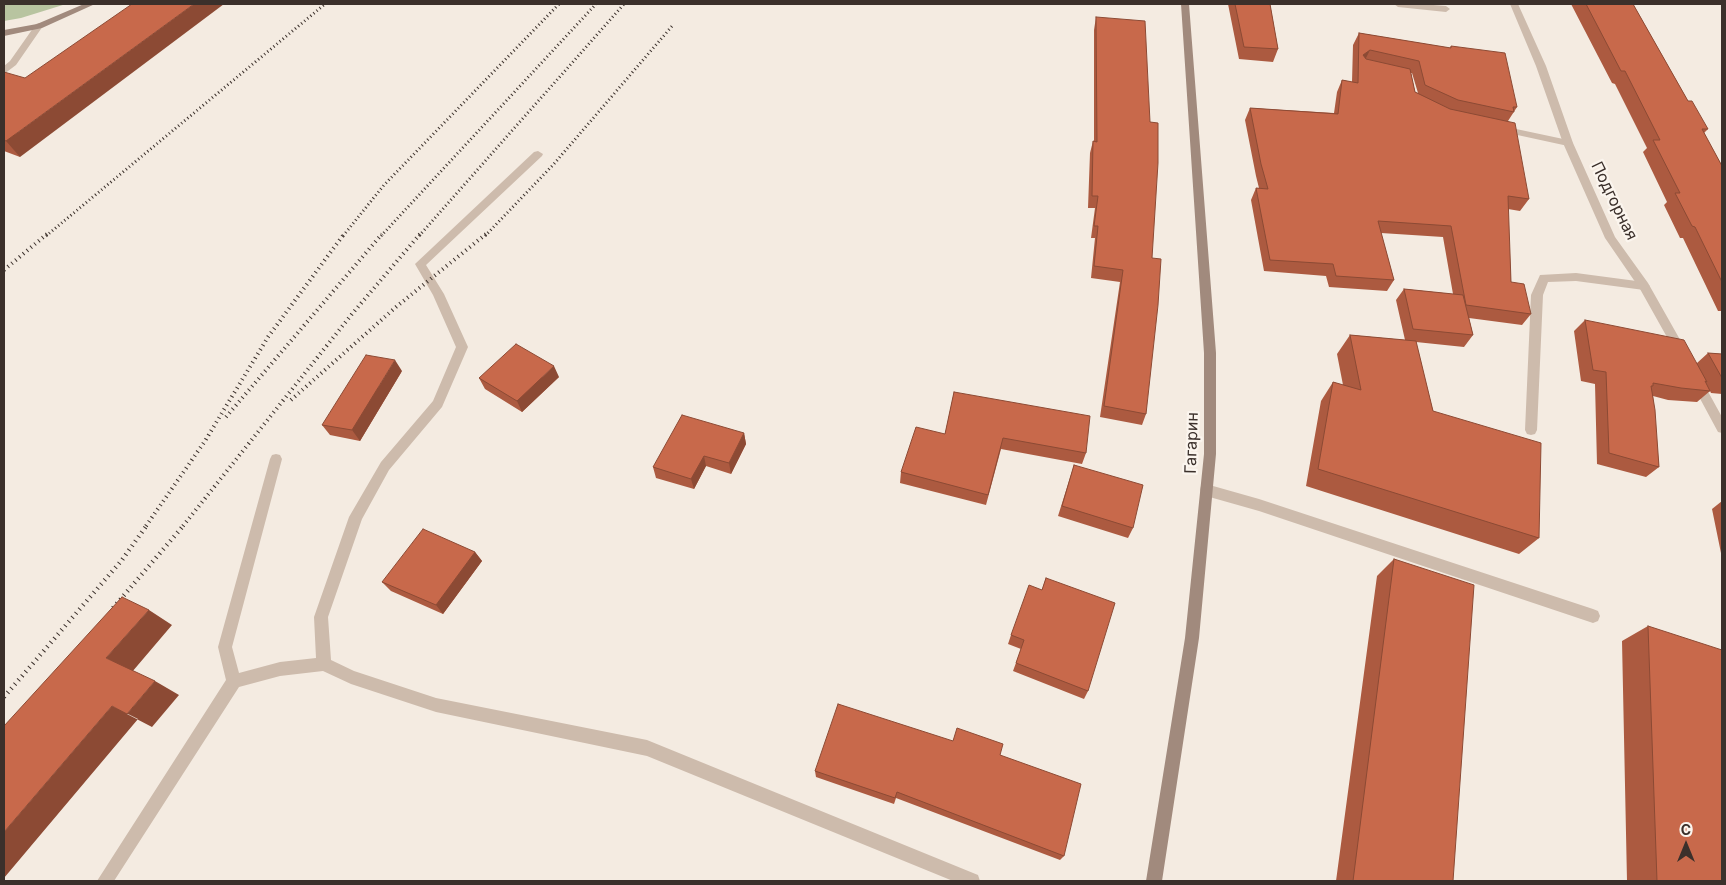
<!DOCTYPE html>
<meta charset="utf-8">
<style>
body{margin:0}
#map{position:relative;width:1726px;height:885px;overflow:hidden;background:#f4ebe1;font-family:Inter,sans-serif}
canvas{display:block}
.frame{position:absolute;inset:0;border:5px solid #3b302b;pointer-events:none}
.north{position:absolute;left:1661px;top:820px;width:50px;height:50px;-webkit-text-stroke:4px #fbf5ee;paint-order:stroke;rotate:0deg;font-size:14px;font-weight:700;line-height:20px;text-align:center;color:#3b302b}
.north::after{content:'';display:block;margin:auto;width:18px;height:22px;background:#3b302b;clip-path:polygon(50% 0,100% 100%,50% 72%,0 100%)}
</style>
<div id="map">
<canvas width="1726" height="885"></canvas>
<div class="frame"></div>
<div class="north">С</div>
</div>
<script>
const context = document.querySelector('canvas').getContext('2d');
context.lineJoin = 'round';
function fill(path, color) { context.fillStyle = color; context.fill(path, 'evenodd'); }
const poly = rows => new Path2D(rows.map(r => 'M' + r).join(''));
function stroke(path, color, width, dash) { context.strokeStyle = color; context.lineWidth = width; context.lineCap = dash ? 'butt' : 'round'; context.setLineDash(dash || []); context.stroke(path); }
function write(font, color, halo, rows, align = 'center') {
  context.font = font + ' Inter,sans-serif'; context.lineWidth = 4.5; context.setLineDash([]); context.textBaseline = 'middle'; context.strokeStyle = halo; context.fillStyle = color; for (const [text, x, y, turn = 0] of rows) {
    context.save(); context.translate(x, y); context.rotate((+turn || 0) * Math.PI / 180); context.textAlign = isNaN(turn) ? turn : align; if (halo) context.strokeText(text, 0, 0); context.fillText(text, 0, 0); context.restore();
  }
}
fill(poly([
 [4,4,66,4,21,18,4,21]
]), '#b8c4a0');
fill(poly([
 [1394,4,1421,4,1446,6,1450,9,1446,12,1398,7,1394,4],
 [39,23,43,26,16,65,4,74,4,66,10,61,36,24,39,23],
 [1502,126,1568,140,1573,143,1568,146,1499,131,1497,129,1502,126],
 [538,151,543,154,542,156,426,265,444,294,468,347,442,407,389,470,362,519,328,617,331,660,354,671,436,698,647,740,978,875,980,881,953,881,647,756,436,712,351,684,323,671,280,676,239,687,114,881,97,881,226,680,218,647,270,459,272,455,276,454,280,455,282,459,232,647,239,673,280,662,316,658,314,617,349,517,381,462,433,401,456,347,433,295,415,264,534,152,538,151],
 [1576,273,1644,282,1650,286,1644,290,1576,281,1548,282,1543,295,1537,430,1535,434,1531,435,1527,434,1525,430,1531,295,1540,275,1576,273],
 [1206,484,1259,499,1593,609,1598,611,1600,616,1598,621,1593,623,1259,511,1206,496,1201,494,1200,490,1201,486,1206,484]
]), '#cdbbac');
fill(poly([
 [1510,4,1518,4,1546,66,1573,143,1615,237,1648,283,1687,352,1685,355,1677,355,1640,289,1605,238,1563,143,1536,66,1510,4],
 [1696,375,1700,377,1722,417,1722,433,1718,432,1690,380,1692,377,1696,375]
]), '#cdbbac');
fill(poly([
 [84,4,95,4,42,28,4,36,4,30,37,24,84,4],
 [1181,4,1189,4,1216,353,1216,454,1199,638,1162,881,1146,881,1185,638,1204,454,1204,353,1181,4]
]), '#a18a7d');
stroke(poly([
 [46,236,325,4],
 [343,236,384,185,559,4],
 [381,236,596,4],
 [419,236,624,4],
 [485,236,553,165,673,25]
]), '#3b302b', 3, [1, 3]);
stroke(poly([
 [4,270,47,234],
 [291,400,396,307,486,234],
 [226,417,382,234],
 [146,526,205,441,268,337,344,234],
 [183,526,352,314,420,234]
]), '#3b302b', 4, [1, 4]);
stroke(poly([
 [113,608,184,525],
 [4,697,122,560,147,525]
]), '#3b302b', 4.5, [1, 4.5]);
fill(poly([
 [1228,4,1270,4,1278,49,1273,62,1239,59],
 [1571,4,1633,4,1688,101,1708,129,1704,133,1722,166,1722,311,1718,311,1683,238,1680,238,1664,205,1667,202,1643,152,1647,148,1615,84,1612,83],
 [1096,17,1152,258,1146,414,1142,425,1100,417,1120,282,1091,278,1095,238,1091,238,1095,208,1088,208,1090,153,1093,141,1094,141,1094,30],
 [1359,33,1450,48,1451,46,1517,107,1508,121,1529,199,1520,211,1508,209,1511,282,1531,314,1522,325,1469,318,1473,335,1464,347,1416,342,1433,411,1539,538,1519,554,1306,486,1321,401,1333,382,1343,385,1337,354,1350,335,1405,340,1396,300,1404,289,1453,294,1443,237,1381,233,1394,280,1387,291,1329,287,1326,276,1264,271,1251,200,1256,188,1259,188,1256,176,1245,120,1250,108,1334,113,1337,92,1342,80,1352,82,1353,45],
 [1411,73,1412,73,1418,93,1415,92],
 [4,72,20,157,4,151],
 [1585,320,1697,363,1708,353,1722,354,1722,394,1711,393,1710,391,1697,402,1668,400,1653,396,1659,467,1646,477,1597,464,1595,384,1581,381,1574,331],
 [402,371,360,441,330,435,322,425],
 [559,377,522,412,485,389,479,378],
 [954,392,1086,453,1082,464,1001,449,986,505,900,483,901,472,945,434],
 [744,433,746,444,731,474,706,466,694,489,656,478,653,467],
 [1074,465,1133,528,1128,538,1058,516],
 [1722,501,1722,558,1712,509],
 [475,552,482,561,443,614,391,591,382,582],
 [1394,559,1453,881,1336,881,1377,576],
 [1046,578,1088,691,1084,699,1013,671,1021,649,1008,644,1011,635,1042,590],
 [1648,626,1722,881,1627,881,1622,641],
 [953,741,1000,755,1064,856,1060,860,896,798,894,804,816,777,815,771]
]), '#ac5a40');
fill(poly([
 [194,4,224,4,20,157,6,141],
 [1370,50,1364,62,1363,55],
 [395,360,402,371,360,441,352,430],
 [554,366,559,377,522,412,517,401],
 [744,433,746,444,731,474,729,463],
 [704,456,706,466,694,489,691,479],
 [475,552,482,561,443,614,436,605],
 [149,610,172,625,132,672,106,658],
 [155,681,179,695,152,727,127,714],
 [112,706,138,719,4,878,4,832]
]), '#8c4a34');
const building = poly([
 [132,4,194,4,6,141,4,140,4,72,25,78,132,4],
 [1235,4,1270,4,1278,49,1244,47,1235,4],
 [1586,4,1633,4,1688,101,1692,101,1708,129,1702,129,1722,166,1722,282,1695,227,1692,226,1675,193,1680,193,1653,140,1660,140,1625,71,1621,71,1586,4],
 [1096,17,1145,21,1150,122,1158,123,1158,163,1152,258,1161,259,1158,305,1146,414,1104,406,1123,270,1094,266,1098,226,1094,226,1098,196,1092,196,1093,141,1097,142,1096,17],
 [1359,33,1451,48,1451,46,1505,53,1517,107,1513,107,1514,112,1458,100,1425,85,1419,61,1370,50,1363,55,1366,59,1410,69,1415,92,1450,109,1515,123,1529,199,1508,196,1511,282,1524,284,1531,314,1466,305,1451,226,1378,221,1394,280,1336,276,1333,264,1270,260,1256,188,1268,189,1261,164,1250,108,1338,114,1342,80,1358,83,1359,33],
 [1404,289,1463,295,1473,335,1413,329,1404,289],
 [1585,320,1684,340,1707,382,1705,381,1710,391,1681,388,1653,383,1653,386,1651,386,1655,410,1659,467,1609,453,1606,372,1593,370,1585,320],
 [1350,335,1416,341,1433,411,1541,443,1539,538,1318,469,1333,382,1361,390,1350,335],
 [516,344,554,366,517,401,479,378,516,344],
 [1708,353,1722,354,1722,378,1708,353],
 [366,355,395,360,352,430,322,425,366,355],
 [954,392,1090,416,1086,453,1003,438,988,495,901,472,916,427,945,434,954,392],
 [682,415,744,433,729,463,704,456,691,479,653,467,682,415],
 [1074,465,1143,485,1133,528,1062,506,1074,465],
 [423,529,475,552,436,605,382,582,423,529],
 [1394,559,1474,585,1453,881,1353,881,1394,559],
 [1046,578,1115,603,1088,691,1016,663,1024,640,1011,635,1029,585,1042,590,1046,578],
 [122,597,149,610,106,658,155,681,127,714,112,706,4,832,4,726,122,597],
 [1648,626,1722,650,1722,881,1657,881,1648,626],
 [838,704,953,741,957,728,1003,744,1000,755,1081,784,1064,856,897,792,895,798,815,771,838,704]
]);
fill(building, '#c8694b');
stroke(building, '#8c4a34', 1);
write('16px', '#3b302b', '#fbf5ee', [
 ["Подгорная",1614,201,64],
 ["Гагарин",1192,443,-88]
]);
</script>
